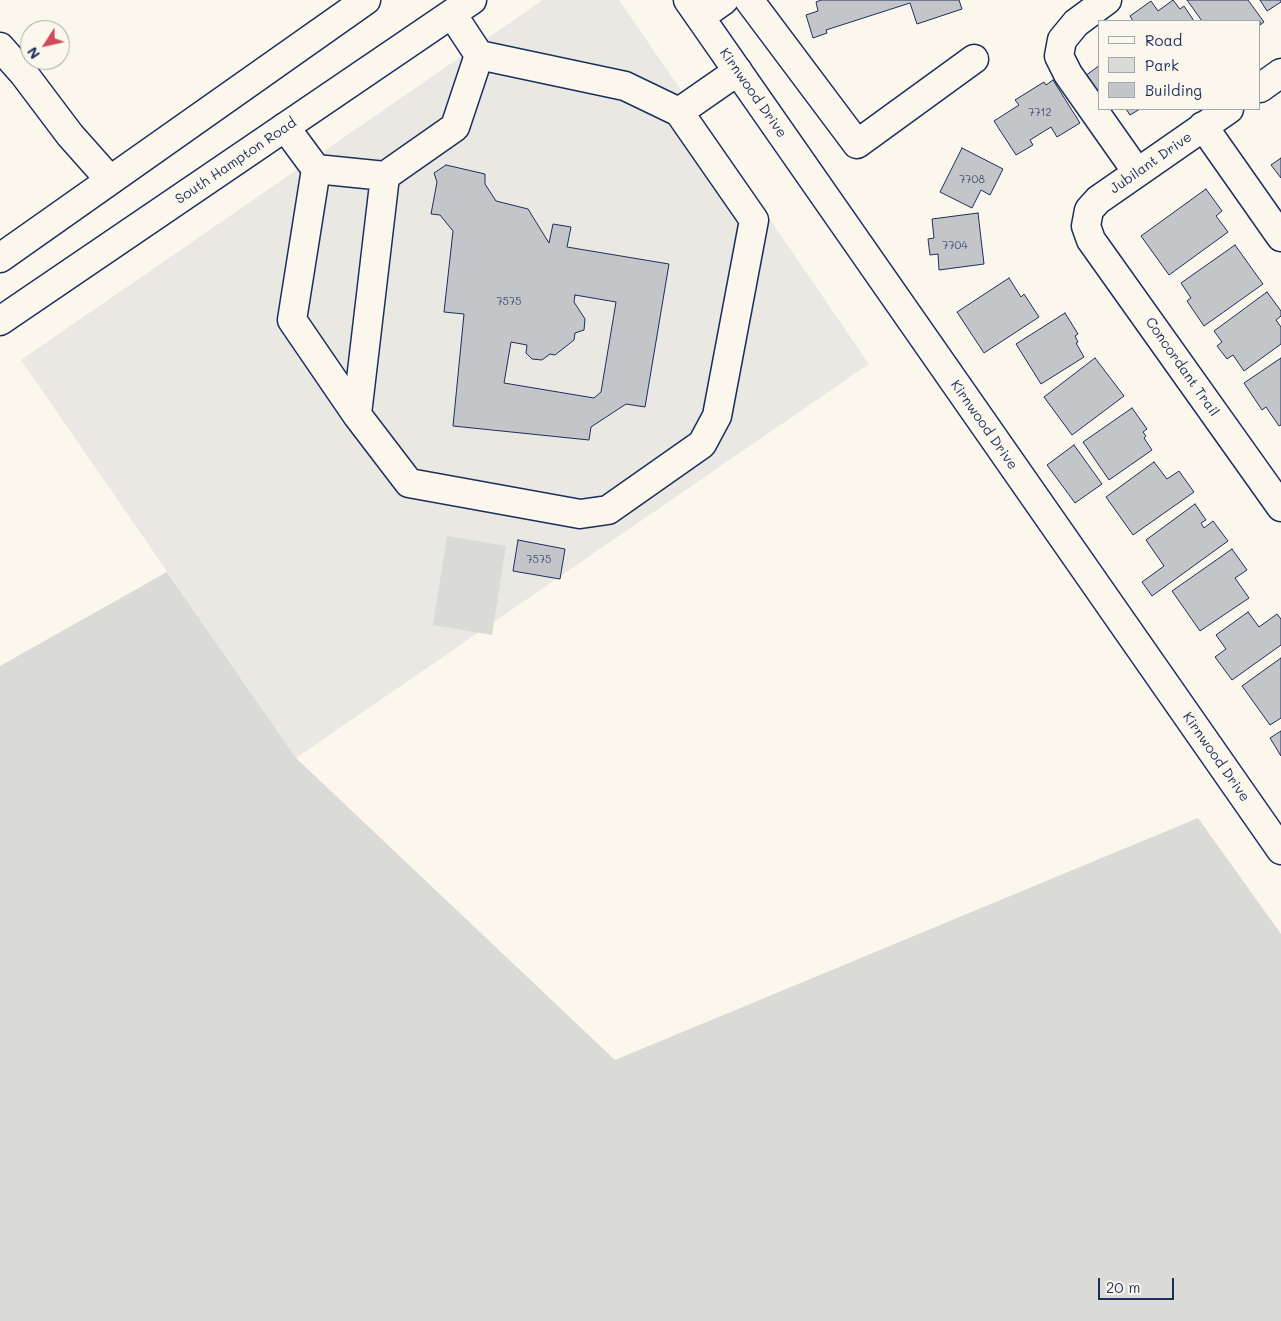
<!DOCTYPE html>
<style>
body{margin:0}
#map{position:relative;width:1281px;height:1321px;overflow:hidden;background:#fbf7ec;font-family:Mali,sans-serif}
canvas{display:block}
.legend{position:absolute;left:1098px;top:20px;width:162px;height:90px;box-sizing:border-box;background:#fbf7ec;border:1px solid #a1a7b3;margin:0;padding:6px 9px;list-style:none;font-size:15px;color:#1b2f5e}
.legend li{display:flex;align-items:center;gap:10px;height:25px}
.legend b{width:25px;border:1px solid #a1a7b3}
.north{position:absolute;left:20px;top:20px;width:50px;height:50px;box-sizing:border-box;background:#fbf7ec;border:1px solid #a1a7b3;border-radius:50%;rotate:235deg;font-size:14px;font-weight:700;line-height:20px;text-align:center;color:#1b2f5e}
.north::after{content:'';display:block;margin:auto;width:18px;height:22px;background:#d1495b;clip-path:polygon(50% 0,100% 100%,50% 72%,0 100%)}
.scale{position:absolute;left:1098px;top:1278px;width:76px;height:22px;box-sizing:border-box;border:2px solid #1b2f5e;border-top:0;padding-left:6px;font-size:15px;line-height:18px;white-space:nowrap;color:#1b2f5e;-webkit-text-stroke:4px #fbf7ec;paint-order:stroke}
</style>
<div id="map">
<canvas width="1281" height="1321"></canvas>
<ul class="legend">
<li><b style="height:6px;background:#fbf7ec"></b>Road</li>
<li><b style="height:14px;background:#dadad7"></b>Park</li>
<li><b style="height:14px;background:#c3c5c9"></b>Building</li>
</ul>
<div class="north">N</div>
<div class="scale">20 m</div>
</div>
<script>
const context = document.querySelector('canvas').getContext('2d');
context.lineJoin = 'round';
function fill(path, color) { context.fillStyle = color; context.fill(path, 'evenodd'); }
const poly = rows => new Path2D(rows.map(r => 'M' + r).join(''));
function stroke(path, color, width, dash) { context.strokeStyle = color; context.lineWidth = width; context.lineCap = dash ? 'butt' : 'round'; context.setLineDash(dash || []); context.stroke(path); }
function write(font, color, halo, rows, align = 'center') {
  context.font = font + ' Mali,sans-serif'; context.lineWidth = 5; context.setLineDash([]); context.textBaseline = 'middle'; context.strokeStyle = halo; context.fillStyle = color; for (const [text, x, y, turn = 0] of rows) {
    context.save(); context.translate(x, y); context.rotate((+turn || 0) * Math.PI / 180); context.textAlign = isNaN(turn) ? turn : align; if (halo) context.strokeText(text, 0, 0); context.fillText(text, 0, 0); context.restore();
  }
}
fill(poly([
 [543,0,619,0,869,364,296,758,21,360]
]), '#eae8e2');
fill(poly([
 [447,536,506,546,492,635,433,625],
 [167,572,296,758,615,1060,1198,818,1281,934,1281,1321,0,1321,0,666]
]), '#dadad7');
const building = poly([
 [821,0,959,0,962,9,917,24,910,3,826,30,827,33,813,38,806,15,818,11,816,2,821,0],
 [1173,0,1180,9,1184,6,1194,21,1133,21,1130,16,1151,1,1158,11,1173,0],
 [1187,0,1248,0,1264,22,1260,25,1260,21,1202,21,1187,0],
 [1260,0,1281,0,1281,2,1267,11,1260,0],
 [1100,65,1100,96,1085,76,1100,65],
 [1053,80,1080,123,1057,137,1051,127,1030,140,1033,145,1016,155,994,121,1019,105,1015,100,1044,82,1046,85,1053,80],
 [1126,109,1140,109,1130,115,1126,109],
 [962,148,1003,169,990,195,981,190,972,208,940,192,962,148],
 [1281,158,1281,178,1271,165,1281,158],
 [446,165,485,174,485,184,496,201,528,209,549,243,553,224,571,227,567,247,669,264,645,407,626,404,591,427,589,440,453,426,464,314,444,312,453,231,440,215,431,214,437,182,434,173,446,165],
 [575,295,616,302,601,392,594,398,504,383,511,342,527,345,526,353,532,359,542,360,550,354,555,355,574,340,575,333,584,330,585,319,574,302,575,295],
 [1206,189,1222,211,1216,216,1228,232,1169,275,1141,236,1206,189],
 [978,213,984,264,939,270,938,254,930,255,928,239,934,238,932,219,978,213],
 [1235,245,1263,284,1204,326,1187,301,1191,298,1181,283,1235,245],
 [1009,278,1021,297,1024,294,1039,317,984,353,957,312,1009,278],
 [1267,292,1281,311,1281,316,1276,320,1281,327,1281,344,1244,371,1233,355,1227,359,1217,346,1222,342,1214,331,1267,292],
 [1065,313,1078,334,1075,336,1078,342,1076,343,1084,357,1041,384,1016,344,1065,313],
 [1095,358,1124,396,1072,435,1044,397,1095,358],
 [1281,358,1281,425,1279,426,1266,407,1262,410,1244,383,1281,358],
 [1132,408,1147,429,1143,432,1146,436,1144,438,1152,450,1109,480,1083,442,1132,408],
 [1074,445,1102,484,1075,503,1047,465,1074,445],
 [1154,462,1167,479,1179,471,1194,492,1133,535,1106,497,1154,462],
 [1195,504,1206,520,1201,523,1204,528,1213,521,1228,541,1152,596,1142,582,1164,566,1146,540,1195,504],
 [518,540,565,549,560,579,513,571,518,540],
 [1232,549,1247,570,1235,578,1249,598,1200,631,1172,591,1232,549],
 [1248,612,1259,627,1277,614,1281,619,1281,645,1232,680,1215,657,1226,649,1216,635,1248,612],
 [1281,658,1281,718,1270,725,1242,686,1281,658],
 [1281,731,1281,756,1270,738,1281,731]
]);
fill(building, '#c3c5c9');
stroke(building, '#1b2f5e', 1);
const minor = poly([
 [688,0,1281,850],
 [749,0,857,144,974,59],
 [1107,0,1076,23,1062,40,1059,56,1068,74,1137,172],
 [452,14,479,55],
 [700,17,724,0],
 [0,47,24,74,70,135,110,180],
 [1260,88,1281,73],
 [1229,109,1098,200,1089,210,1086,226,1091,240,1281,507],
 [679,112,738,71],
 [1203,126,1281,237],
 [285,127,316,169,385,176,455,127,479,55,625,86,679,112,754,220,717,416,702,444,608,510,580,514,409,483,357,415,292,320,316,169],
 [357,414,385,176]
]);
const major = poly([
 [0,258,366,0],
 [0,321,472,0]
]);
stroke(minor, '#1b2f5e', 31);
stroke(major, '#1b2f5e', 31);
stroke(minor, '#fbf7ec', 28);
stroke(major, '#fbf7ec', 28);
write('11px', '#455479', null, [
 ["7712",1040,113],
 ["7708",972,180],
 ["7704",955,246],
 ["7575",509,302],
 ["7575",539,560]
]);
write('14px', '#1b2f5e', '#fbf7ec', [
 ["Kirnwood Drive",753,93,55],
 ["South Hampton Road",236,161,-34],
 ["Jubilant Drive",1151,163,-35],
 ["Concordant Trail",1182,367,55],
 ["Kirnwood Drive",984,425,55],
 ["Kirnwood Drive",1216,757,55]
]);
</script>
